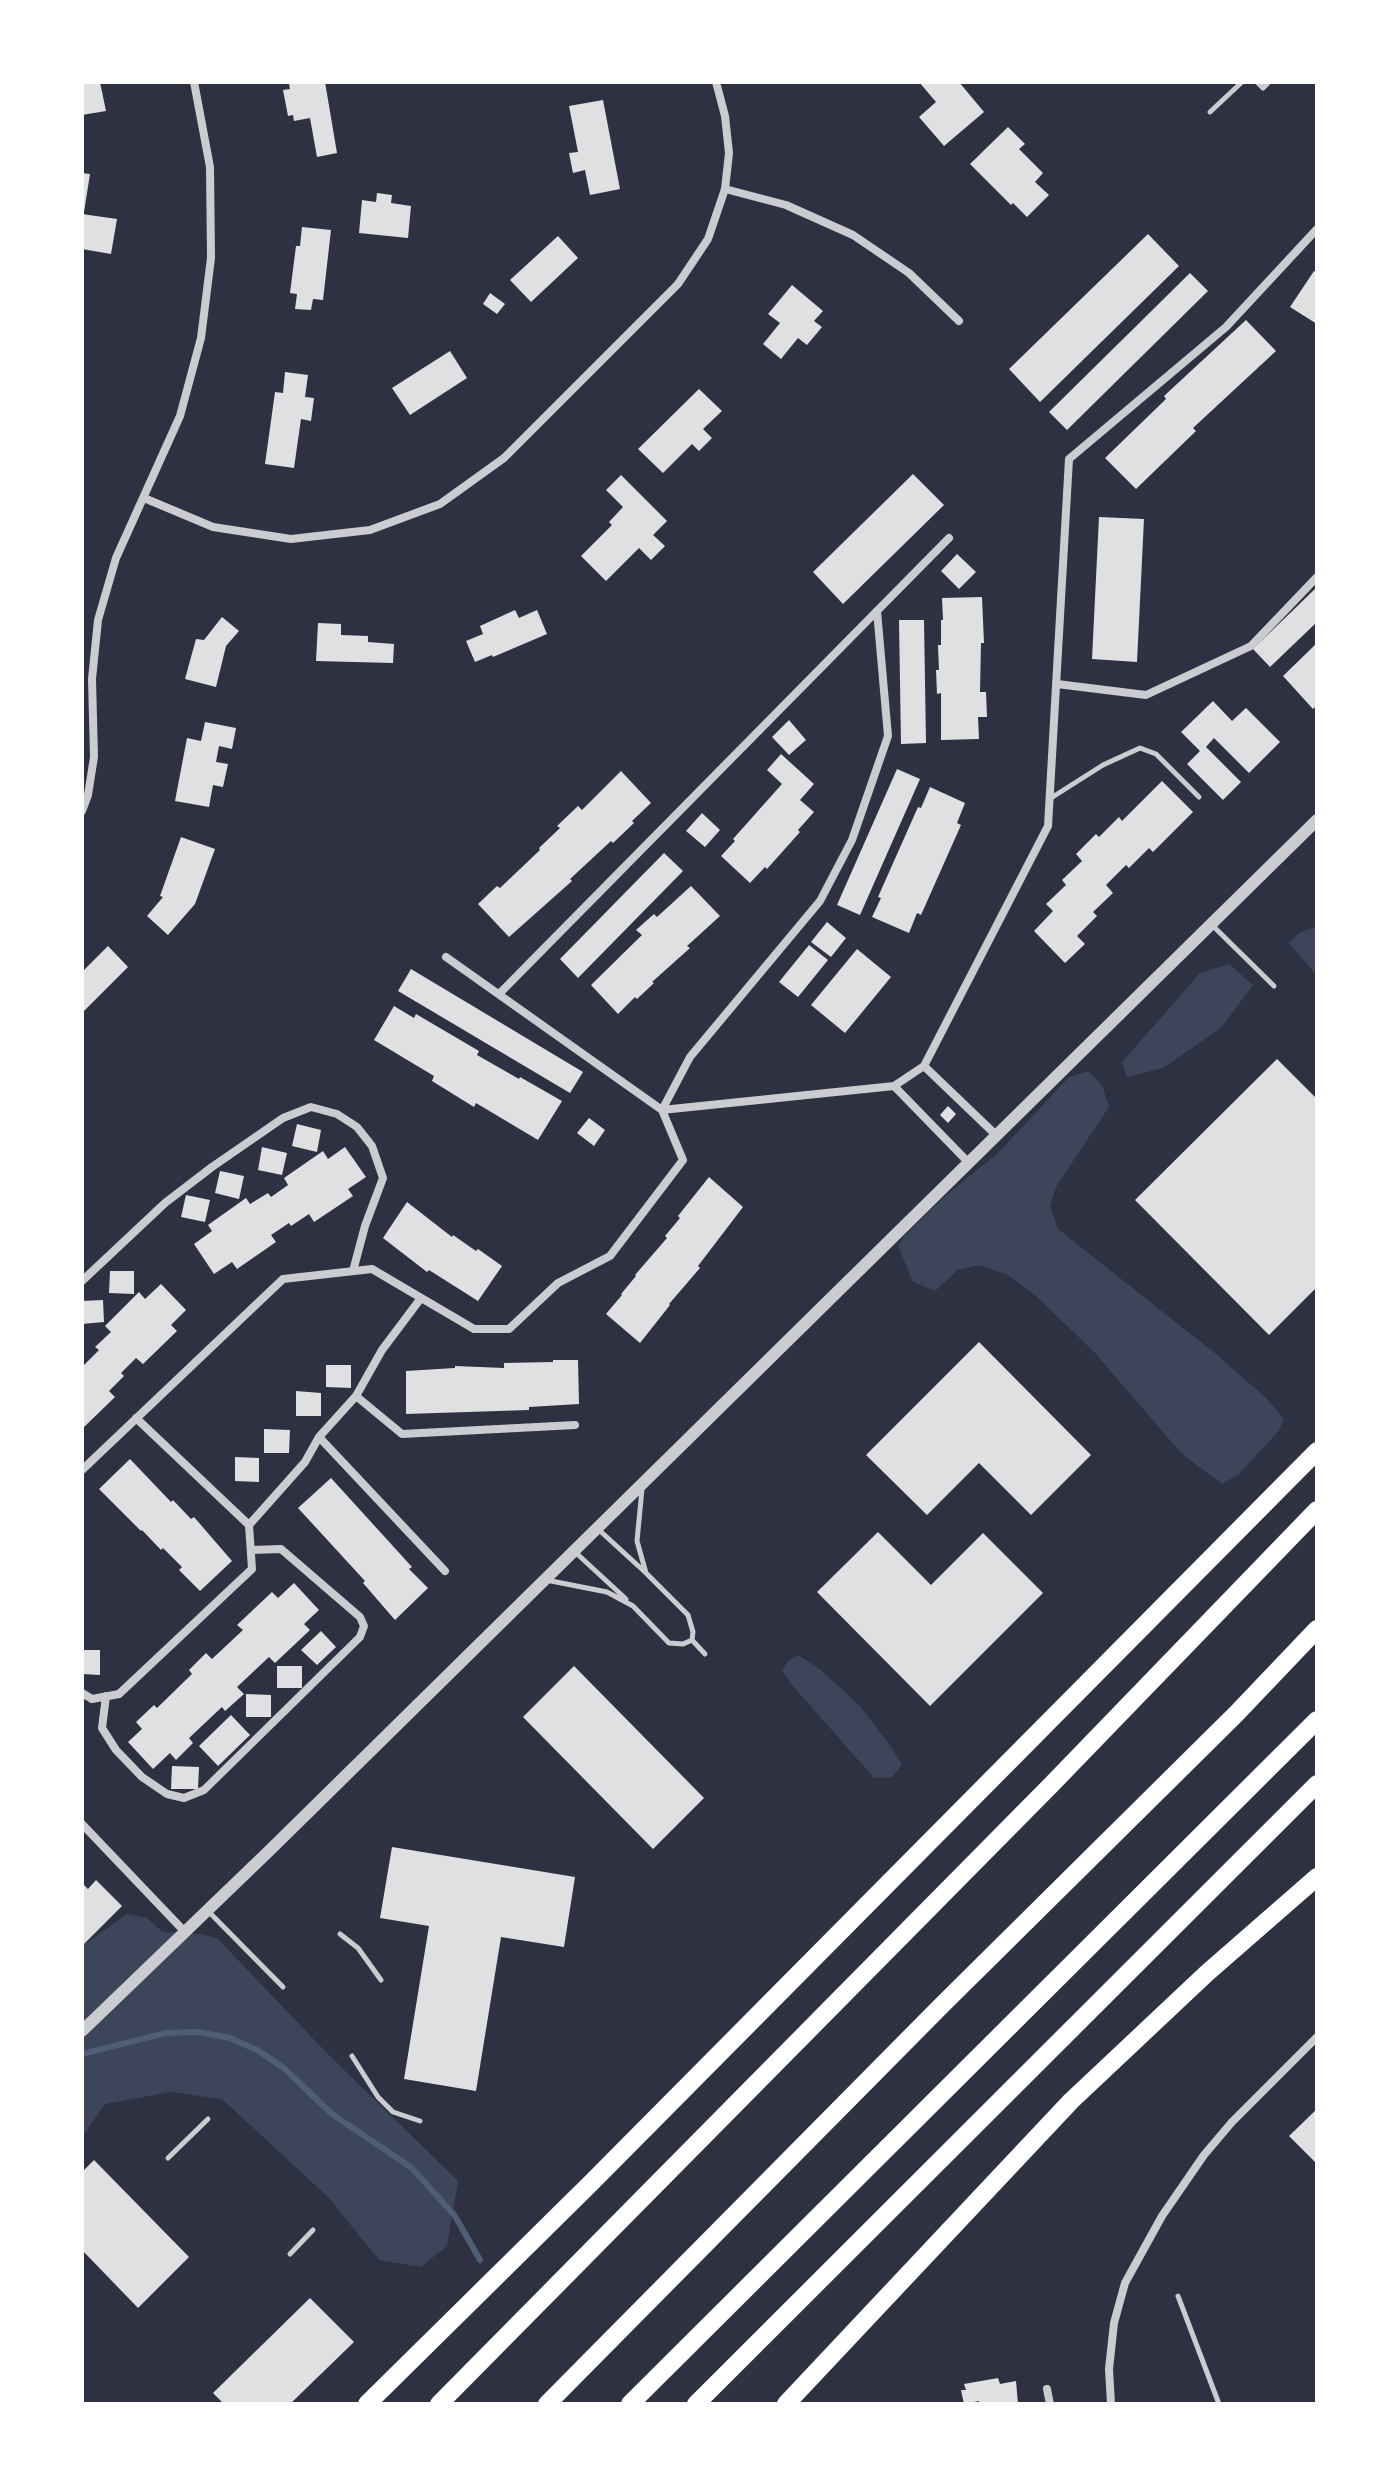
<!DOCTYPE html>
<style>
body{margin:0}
#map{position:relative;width:1399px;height:2486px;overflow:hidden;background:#2d3142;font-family:"Public Sans",sans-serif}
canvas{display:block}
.frame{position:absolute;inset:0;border:84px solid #fff;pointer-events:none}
</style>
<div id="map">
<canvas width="1399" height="2486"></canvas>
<div class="frame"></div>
</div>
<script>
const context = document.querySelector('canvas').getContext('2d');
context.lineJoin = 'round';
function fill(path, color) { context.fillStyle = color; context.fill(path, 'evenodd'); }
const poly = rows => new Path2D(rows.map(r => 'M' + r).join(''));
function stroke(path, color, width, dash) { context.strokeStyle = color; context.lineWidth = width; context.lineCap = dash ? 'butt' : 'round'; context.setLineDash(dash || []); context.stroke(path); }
fill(poly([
 [1317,926,1317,976,1289,943,1299,933],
 [1229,964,1253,985,1221,1028,1163,1068,1127,1077,1122,1062,1200,973],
 [1088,1071,1102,1085,1109,1107,1056,1187,1050,1206,1058,1229,1216,1354,1265,1397,1284,1419,1278,1432,1239,1474,1222,1484,1182,1454,1094,1352,1036,1296,1008,1275,979,1265,958,1270,935,1291,913,1282,898,1246,905,1235,943,1198,998,1153,1069,1077],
 [798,1655,821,1670,860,1706,889,1744,902,1765,892,1777,874,1778,793,1686,782,1670,788,1661],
 [127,1914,147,1918,163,1932,201,1934,217,1938,325,2051,458,2181,447,2246,421,2267,379,2260,328,2197,222,2099,171,2092,105,2104,82,2137,82,1946]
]), '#3c4559');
stroke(poly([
 [82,2054,166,2033,198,2032,230,2038,259,2051,285,2069,332,2114,412,2168,455,2216,480,2260]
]), '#4f5d75', 6);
fill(poly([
 [82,82,100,82,106,111,82,115],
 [302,82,325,82,337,153,317,157,310,118,294,121,293,115,288,116,283,90,290,89,289,84],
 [919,82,959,82,984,112,944,146,919,117,936,102],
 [603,100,620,189,590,195,585,170,573,173,569,153,578,152,569,106],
 [1008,127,1025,144,1019,149,1043,173,1035,182,1049,195,1027,217,1013,203,1011,205,970,164],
 [82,173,90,174,84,212,82,212],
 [377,193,392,195,391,203,411,206,408,238,359,233,362,200,376,202],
 [82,214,117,219,111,254,82,249],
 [302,227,331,230,323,300,313,299,311,310,295,309,297,294,290,293,296,246,300,246],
 [1148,234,1179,266,1040,402,1009,369],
 [558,236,578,258,531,302,510,280],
 [1314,271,1317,273,1317,324,1290,307],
 [1190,273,1208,291,1067,430,1049,412],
 [792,285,823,311,814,321,822,327,807,345,798,338,781,359,763,344,780,323,768,314],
 [490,293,505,304,497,314,483,304],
 [1246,320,1276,351,1193,428,1196,431,1136,489,1105,458,1166,399,1164,396],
 [450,351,467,378,410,415,392,388],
 [285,372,308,375,305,397,314,398,311,421,301,419,294,468,265,464,275,392,283,393],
 [699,389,722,411,703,429,712,438,699,451,692,444,663,473,638,449],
 [913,474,944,505,843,604,813,572],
 [621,475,667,521,653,535,665,546,651,560,639,548,606,581,581,556,612,525,609,522,623,507,606,490],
 [1099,517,1144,519,1137,662,1092,659],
 [957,554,976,572,959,589,941,571],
 [1317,587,1317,622,1270,667,1253,649],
 [982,597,984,643,981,643,980,692,986,692,987,717,978,717,979,739,941,740,941,693,937,694,936,670,939,670,938,645,941,645,941,620,943,620,942,598],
 [515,610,519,618,537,610,547,634,493,657,492,655,475,662,466,641,483,634,480,626],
 [222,617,239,631,226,646,216,687,185,679,196,639,204,640],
 [899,620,924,620,926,743,901,744],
 [318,623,341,624,341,635,368,636,368,642,394,644,393,663,316,661],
 [1317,643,1317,705,1313,709,1283,676],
 [1213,701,1232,721,1246,708,1280,742,1249,773,1214,738,1206,747,1241,782,1223,800,1187,764,1200,751,1181,732],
 [789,720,806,740,789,755,772,737],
 [205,722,236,728,232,749,219,746,216,762,228,764,223,787,213,785,209,807,175,801,187,738,201,741],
 [781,754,814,784,800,800,814,812,798,830,800,832,767,869,765,867,750,883,721,856,735,841,733,839,782,784,767,770],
 [897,769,920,779,860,915,837,905],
 [621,771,651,803,632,821,634,823,613,843,611,841,570,879,572,881,509,937,478,904,497,886,500,888,540,850,539,848,560,828,557,826,578,806,582,810],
 [1162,781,1193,812,1153,852,1149,848,1129,868,1126,865,1106,885,1113,893,1093,912,1097,916,1077,936,1085,944,1065,963,1034,931,1053,911,1046,904,1066,885,1062,880,1082,861,1076,854,1096,834,1099,837,1119,817,1122,821],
 [930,787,965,803,957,823,961,825,921,915,917,913,909,933,872,917,881,898,878,897,918,807,921,808],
 [702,813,720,830,705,847,686,831],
 [181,837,215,849,195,904,168,935,147,916,163,897,160,896],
 [664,853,683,871,578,978,560,959],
 [691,886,720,916,687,946,690,948,652,982,654,983,637,999,635,997,618,1014,591,985,642,935,636,930,654,914,657,917],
 [827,922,846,938,831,957,811,942],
 [809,945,828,960,798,997,779,982],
 [108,946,128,967,82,1013,82,972],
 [857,949,891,977,845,1033,811,1005],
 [411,969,583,1072,570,1093,398,991],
 [394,1006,414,1018,416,1014,479,1051,477,1055,519,1079,520,1077,562,1101,538,1140,476,1103,474,1107,432,1081,434,1076,374,1040],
 [1277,1059,1317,1099,1317,1287,1269,1335,1135,1200],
 [948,1106,956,1114,948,1123,940,1115],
 [589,1118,605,1130,594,1146,577,1133],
 [297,1124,321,1130,317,1152,292,1146],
 [262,1147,287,1153,282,1175,258,1170],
 [345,1147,366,1177,348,1189,353,1196,314,1222,309,1214,291,1226,289,1223,271,1235,276,1242,237,1269,232,1262,214,1274,194,1244,212,1231,208,1225,246,1198,250,1204,268,1193,271,1197,288,1185,284,1178,323,1151,328,1159],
 [220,1171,244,1176,239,1199,215,1193],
 [709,1177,743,1207,698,1266,700,1268,669,1304,670,1305,640,1343,606,1314,622,1295,621,1294,636,1276,635,1275,667,1238,665,1236,680,1218,678,1216],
 [186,1195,210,1200,205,1222,181,1217],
 [407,1202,452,1237,453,1235,476,1251,478,1249,502,1266,478,1301,429,1270,427,1272,383,1238],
 [110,1271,134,1271,134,1294,109,1293],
 [161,1284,186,1310,171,1325,177,1331,143,1364,136,1358,121,1373,124,1376,109,1391,115,1397,82,1429,82,1363,84,1365,99,1350,95,1347,111,1332,105,1326,139,1292,145,1299],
 [103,1300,104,1322,82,1324,82,1301],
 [979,1342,1091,1455,1031,1515,979,1463,927,1515,866,1455],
 [553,1360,578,1360,579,1404,529,1407,529,1410,406,1414,406,1371,455,1368,455,1366,504,1368,504,1363,553,1362],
 [326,1365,351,1365,351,1388,326,1387],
 [296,1391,321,1393,321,1416,296,1416],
 [264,1429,290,1430,289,1453,264,1453],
 [235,1457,259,1458,259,1482,235,1481],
 [130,1459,171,1502,173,1500,191,1519,194,1517,232,1561,200,1591,179,1570,182,1567,163,1548,161,1550,142,1530,141,1531,99,1489],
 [331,1478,412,1567,409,1569,428,1588,395,1620,363,1583,365,1581,298,1508],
 [878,1532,931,1585,983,1533,1043,1593,930,1706,817,1592],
 [294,1583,319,1610,304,1624,310,1630,275,1663,269,1657,237,1687,244,1694,225,1711,222,1707,189,1738,193,1743,176,1760,170,1753,153,1769,128,1742,142,1729,136,1722,154,1705,157,1708,192,1674,189,1670,206,1653,212,1659,243,1630,237,1625,272,1592,278,1598],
 [321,1631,336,1647,317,1665,301,1650],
 [82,1650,100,1650,100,1675,82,1674],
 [277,1666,302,1666,302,1688,277,1688],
 [574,1666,704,1798,653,1849,523,1717],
 [246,1694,271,1695,271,1717,246,1717],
 [231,1715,250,1735,218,1766,199,1746],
 [172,1766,199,1767,198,1789,171,1789],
 [392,1847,575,1877,564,1947,501,1937,476,2091,404,2079,429,1926,380,1918],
 [96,1880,122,1906,82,1946,82,1883,88,1889],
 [1317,2109,1317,2164,1289,2136],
 [94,2160,189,2257,138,2308,82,2250,82,2172],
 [310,2298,354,2342,290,2404,224,2404,213,2393],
 [998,2378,1000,2384,1016,2381,1018,2404,979,2404,979,2401,964,2404,961,2390,966,2390,964,2384]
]), '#e0e0e3');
stroke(poly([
 [1257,82,1263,88,1269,82],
 [1210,112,1242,82],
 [1051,798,1103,765,1140,748,1156,754,1199,797],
 [1212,925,1274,986],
 [642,1489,637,1541,646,1573,688,1615,693,1632,692,1640,705,1654],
 [599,1530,645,1572],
 [574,1551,626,1599],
 [546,1580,607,1592,633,1606,669,1643,683,1644,692,1640],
 [208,1911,283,1987],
 [340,1934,358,1948,381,1980],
 [352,2056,378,2097,393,2112,420,2121],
 [168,2158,208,2119],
 [290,2254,313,2230],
 [1178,2296,1219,2404]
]), '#caccd0', 5);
stroke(poly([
 [725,189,786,205,853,235,909,273,959,321],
 [144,498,213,527,291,539,370,530,440,504,504,458,678,284,708,239,725,189,729,153,725,116,716,82],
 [1057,684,1146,695,1251,646,1317,577],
 [82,811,88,795,94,757,92,679,98,620,116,558,180,416,201,338,211,258,210,167,194,82],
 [446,957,662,1110,894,1086,924,1066,1048,826,1069,459,1226,327,1317,229],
 [499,994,949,538],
 [924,1066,996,1135],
 [894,1086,968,1162],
 [82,1281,165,1203,212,1167,283,1118,311,1107,337,1114,357,1127,372,1146,383,1178,365,1226,353,1271],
 [356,1396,402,1434,575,1425],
 [136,1418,249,1525],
 [319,1437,445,1571],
 [82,1470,283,1279,372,1269,474,1329,509,1329,558,1283,610,1256,683,1160,662,1110,690,1057,820,901,852,840,888,736,877,611],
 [82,1693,92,1699,119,1694,252,1569,249,1525,305,1462,319,1437,356,1396,382,1350,421,1298],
 [106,1696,102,1728,116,1750,142,1777,167,1794,184,1798,204,1790,360,1637,364,1626,360,1617,281,1549,251,1550],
 [82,1824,185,1932],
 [1047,2389,1050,2404],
 [1111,2404,1109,2369,1114,2323,1125,2283,1162,2216,1204,2155,1232,2122,1317,2037]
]), '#caccd0', 8);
stroke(poly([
 [82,2031,270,1850,1317,820]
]), '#caccd0', 12);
stroke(poly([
 [367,2404,591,2183,1317,1451],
 [439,2404,1051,1785,1317,1510],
 [547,2404,942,2005,1236,1714,1317,1629],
 [630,2404,1317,1720],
 [696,2404,1317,1784],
 [786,2404,1071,2101,1207,1973,1317,1877]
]), '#fff', 18);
</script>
